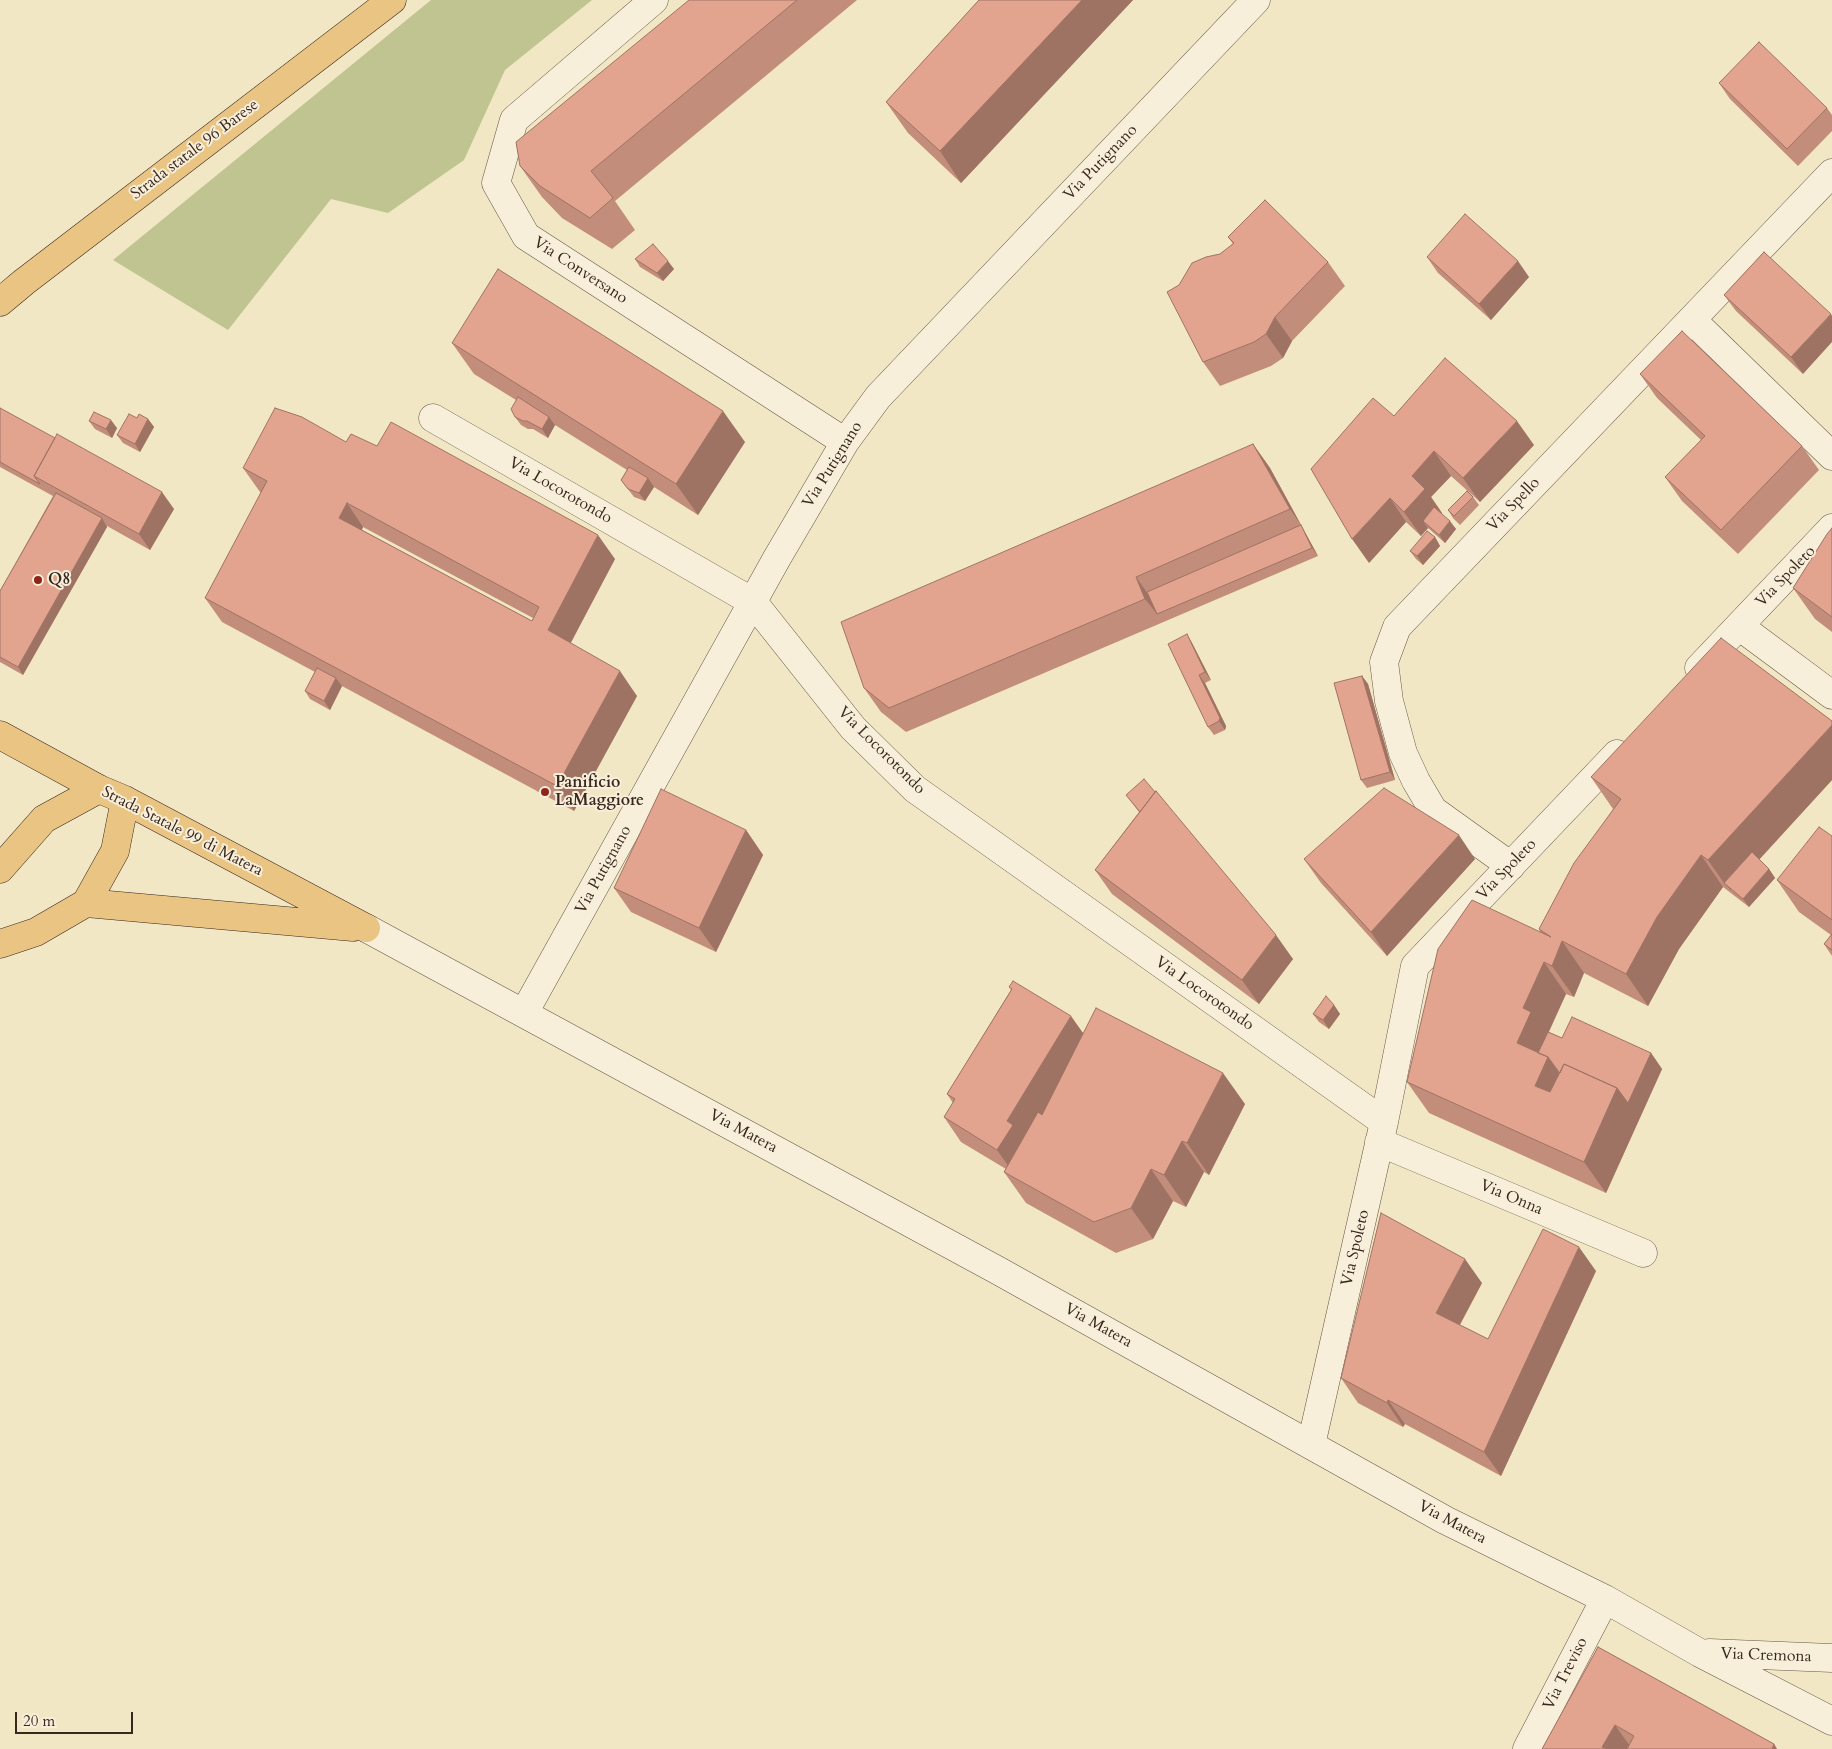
<!DOCTYPE html>
<style>
body{margin:0}
#map{position:relative;width:1832px;height:1749px;overflow:hidden;background:#f2e7c4;font-family:Cardo,serif}
canvas{display:block}
.scale{position:absolute;left:15px;top:1712px;width:118px;height:22px;box-sizing:border-box;border:2px solid #38261f;border-top:0;padding-left:6px;font-size:15px;line-height:18px;white-space:nowrap;color:#38261f;-webkit-text-stroke:4px #f7efd9;paint-order:stroke}
</style>
<div id="map">
<canvas width="1832" height="1749"></canvas>
<div class="scale">20 m</div>
</div>
<script>
const context = document.querySelector('canvas').getContext('2d');
context.lineJoin = 'round';
function fill(path, color) { context.fillStyle = color; context.fill(path, 'evenodd'); }
const poly = rows => new Path2D(rows.map(r => 'M' + r).join(''));
function stroke(path, color, width, dash) { context.strokeStyle = color; context.lineWidth = width; context.lineCap = dash ? 'butt' : 'round'; context.setLineDash(dash || []); context.stroke(path); }
function write(font, color, halo, rows, align = 'center') {
  context.font = font + ' Cardo,serif'; context.lineWidth = 4; context.setLineDash([]); context.textBaseline = 'middle'; context.strokeStyle = halo; context.fillStyle = color; for (const [text, x, y, turn = 0] of rows) {
    context.save(); context.translate(x, y); context.rotate((+turn || 0) * Math.PI / 180); context.textAlign = isNaN(turn) ? turn : align; if (halo) context.strokeText(text, 0, 0); context.fillText(text, 0, 0); context.restore();
  }
}
fill(poly([
 [431,0,592,0,505,70,464,160,388,213,331,199,228,330,113,260]
]), '#bfc490');
const minor = poly([
 [654,0,514,120,496,183,526,236,845,442],
 [1692,320,1832,456],
 [433,418,753,602,853,728,915,789,1384,1122],
 [1739,626,1832,695],
 [1699,668,1832,528],
 [1511,866,1433,810,1416,781,1403,753,1389,701,1384,662,1397,627,1832,173],
 [366,928,997,1270,1445,1520,1605,1599,1700,1653,1832,1721],
 [524,1013,777,558,845,442,878,397,1256,0],
 [1379,1142,1643,1253],
 [1311,1445,1384,1122,1415,966,1617,754],
 [1709,1653,1832,1658],
 [1527,1749,1605,1599]
]);
const major = poly([
 [0,302,24,282,392,0],
 [0,735,99,789,125,800,366,928],
 [0,869,44,819,99,789],
 [86,903,353,927],
 [0,944,36,932,86,903,115,851,125,800]
]);
stroke(minor, '#665648', 29);
stroke(major, '#38261f', 29);
stroke(minor, '#f7efd9', 28);
stroke(major, '#e9c482', 28);
fill(poly([
 [689,0,857,0,615,201,635,230,612,249,562,218,542,197,520,166],
 [979,0,1133,0,961,183,908,133,886,102],
 [1719,83,1827,108,1832,115,1832,131,1798,166,1730,99],
 [1228,237,1328,262,1345,286,1292,341,1283,358,1271,366,1220,386,1203,362,1220,254,1233,244],
 [1764,252,1803,374,1736,311,1724,295],
 [1427,257,1529,277,1491,320,1438,273],
 [635,259,674,269,663,281,640,267],
 [452,343,745,442,698,515,654,487,645,501,634,497,621,480,627,470,555,425,548,438,533,429,528,429,521,425,515,417,516,400,474,374],
 [1640,374,1802,446,1819,470,1738,554,1682,501,1665,477,1701,440,1657,398],
 [0,408,174,509,150,550,107,526,107,527,23,675,0,662,0,591,53,496,0,467],
 [1394,416,1534,445,1480,502,1451,476,1431,497,1442,513,1442,514,1456,529,1445,543,1428,528,1421,536,1406,522,1369,563],
 [137,418,148,419,154,427,140,452,123,443,117,435],
 [89,421,117,428,112,438,95,429],
 [346,442,615,559,570,643,637,696,574,811,342,686,330,710,310,699,305,691,315,672,222,622,205,598,261,493,260,492,243,468],
 [363,527,533,618,532,621,362,530],
 [1253,444,1270,468,1318,556,906,732,881,712,864,688],
 [1473,497,1479,505,1460,525,1453,518,1448,510],
 [1832,528,1832,632,1815,619,1793,588],
 [1435,537,1440,546,1423,565,1416,559,1410,551],
 [1187,634,1192,643,1211,680,1205,683,1226,726,1225,730,1214,735,1208,727],
 [1362,676,1368,684,1395,780,1367,788,1361,780],
 [1591,777,1832,780,1759,860,1769,869,1775,878,1749,907,1723,887,1679,949,1648,1006,1584,973,1574,997,1566,994,1549,1032,1562,1038,1651,1053,1662,1069,1606,1193,1429,1113,1407,1082,1540,932,1539,929,1613,809],
 [1126,795,1293,959,1259,1004,1112,894,1095,870,1139,812],
 [746,830,763,855,716,952,631,912,614,888],
 [1832,836,1832,956,1824,944,1831,935,1799,912,1777,880],
 [1304,859,1475,859,1387,956,1321,883],
 [1009,987,1083,1033,1245,1104,1209,1175,1204,1172,1186,1207,1173,1201,1153,1239,1116,1253,1026,1203,1004,1172,1006,1169,961,1142,944,1117,953,1103,947,1094,1011,990],
 [1334,1005,1340,1014,1329,1029,1319,1022,1313,1014],
 [1596,1271,1501,1476,1405,1424,1403,1427,1358,1403,1341,1378,1482,1283,1460,1325,1488,1339],
 [1598,1647,1774,1744,1777,1749,1542,1749]
]), '#c38d7b');
fill(poly([
 [1082,0,1133,0,961,183,940,151],
 [668,261,674,269,663,281,657,273],
 [1518,261,1529,277,1491,320,1479,304],
 [1831,314,1832,316,1832,342,1803,374,1791,357],
 [1275,317,1292,341,1283,358,1266,334],
 [723,411,745,442,698,515,676,484],
 [549,417,555,425,548,438,542,429],
 [148,419,154,427,140,452,135,444],
 [111,420,117,428,112,438,106,429],
 [1517,421,1534,445,1480,502,1463,478],
 [1253,444,1270,468,1318,556,1312,548,1301,525,1290,509],
 [1434,451,1451,476,1431,497,1442,513,1430,527,1423,521,1428,528,1421,536,1404,512,1412,476],
 [648,478,654,487,645,501,639,493],
 [162,492,174,509,150,550,139,534],
 [1390,498,1406,522,1369,563,1352,539],
 [347,503,363,527,356,542,339,518],
 [102,518,107,527,23,675,18,667],
 [1450,521,1456,529,1445,543,1439,535],
 [598,535,615,559,565,654,548,630],
 [1435,537,1440,546,1423,565,1417,556],
 [1136,577,1153,601,1157,614,1145,599],
 [1187,634,1192,643,1211,680,1205,672],
 [620,671,637,696,574,811,557,786],
 [1199,675,1205,683,1226,726,1225,730,1219,721],
 [1362,676,1368,684,1395,780,1390,772],
 [336,678,342,686,330,710,324,701],
 [1832,725,1832,780,1731,890,1724,883,1708,860],
 [746,830,763,855,716,952,699,928],
 [1459,835,1475,859,1387,956,1371,932],
 [1701,855,1723,887,1679,949,1648,1006,1626,974,1657,917],
 [1769,869,1775,878,1749,907,1743,899],
 [1276,935,1293,959,1259,1004,1242,980],
 [1562,941,1584,973,1574,997,1552,966],
 [1544,962,1566,994,1547,1035,1534,1061,1517,1043,1523,1008],
 [1334,1005,1340,1014,1329,1029,1323,1020],
 [1071,1016,1088,1040,1014,1174,997,1150,1007,1121],
 [1651,1053,1662,1069,1606,1193,1584,1162,1617,1088],
 [1548,1057,1570,1089,1557,1117,1535,1086],
 [1223,1073,1245,1104,1209,1175,1187,1143],
 [1182,1141,1204,1172,1186,1207,1164,1175],
 [1151,1169,1173,1201,1153,1239,1131,1208],
 [1579,1247,1596,1271,1501,1476,1484,1452],
 [1465,1259,1482,1283,1453,1337,1436,1313],
 [1388,1400,1405,1424,1403,1427,1387,1403],
 [1615,1725,1632,1749,1604,1749,1602,1747],
 [1774,1744,1777,1749,1772,1749]
]), '#9f7364');
const building = poly([
 [689,0,797,0,591,171,613,198,590,218,540,186,520,166,516,142,689,0],
 [979,0,1082,0,940,151,886,102,979,0],
 [1759,42,1827,108,1787,149,1719,83,1759,42],
 [1265,200,1328,262,1275,317,1266,334,1254,342,1203,362,1167,292,1179,285,1192,263,1206,257,1220,254,1234,243,1228,237,1265,200],
 [1465,214,1518,261,1479,304,1427,257,1465,214],
 [653,244,668,261,657,273,635,259,653,244],
 [1764,252,1831,314,1791,357,1724,295,1764,252],
 [498,269,723,411,676,484,452,343,498,269],
 [1682,331,1802,446,1721,530,1665,477,1705,436,1640,374,1682,331],
 [1445,358,1517,421,1463,478,1434,451,1412,476,1425,489,1404,512,1390,498,1352,539,1311,469,1373,398,1394,416,1445,358],
 [518,397,549,417,542,429,527,421,523,421,515,417,511,409,518,397],
 [0,408,55,438,34,476,40,484,0,462,0,408],
 [275,408,302,417,346,442,351,434,377,446,391,422,598,535,548,630,620,671,557,786,205,598,267,481,243,468,275,408],
 [347,503,539,607,532,621,339,518,347,503],
 [94,412,111,420,106,429,89,421,94,412],
 [129,414,137,418,139,414,148,419,135,444,117,435,129,414],
 [57,434,162,492,139,534,34,476,57,434],
 [1253,444,1290,509,1136,577,1145,599,889,708,864,688,841,622,1253,444],
 [629,467,648,478,639,493,628,489,621,480,629,467],
 [1467,491,1473,497,1454,516,1448,510,1467,491],
 [56,493,102,518,18,667,0,657,0,591,56,493],
 [1434,507,1450,521,1439,535,1423,521,1434,507],
 [1301,525,1312,548,1157,614,1147,592,1301,525],
 [1832,528,1832,617,1793,588,1827,534,1832,528],
 [1427,531,1435,537,1417,556,1410,551,1427,531],
 [1187,634,1205,672,1199,675,1220,718,1219,721,1208,727,1168,644,1187,634],
 [1721,638,1832,721,1832,725,1708,860,1701,855,1657,917,1626,974,1562,941,1552,966,1544,962,1523,1008,1531,1012,1517,1043,1548,1057,1535,1086,1550,1092,1564,1064,1617,1088,1584,1162,1407,1082,1438,949,1472,900,1551,937,1539,929,1574,863,1621,799,1591,777,1721,638],
 [317,668,336,678,324,701,305,691,317,668],
 [1362,676,1390,772,1361,780,1334,683,1362,676],
 [1144,779,1155,792,1140,812,1126,795,1144,779],
 [1384,788,1459,835,1371,932,1304,859,1384,788],
 [661,789,746,830,699,928,614,888,661,789],
 [1156,791,1276,935,1242,980,1095,870,1156,791],
 [1819,827,1832,836,1832,920,1777,880,1819,827],
 [1752,852,1769,869,1743,899,1724,883,1752,852],
 [1832,934,1832,950,1824,944,1832,934],
 [1013,981,1071,1016,1007,1121,1013,1125,997,1150,944,1117,955,1099,947,1094,1012,989,1009,987,1013,981],
 [1326,996,1334,1005,1323,1020,1313,1014,1326,996],
 [1096,1008,1223,1073,1187,1143,1182,1141,1164,1175,1151,1169,1131,1208,1094,1222,1004,1172,1038,1112,1042,1115,1096,1008],
 [1572,1017,1651,1053,1628,1103,1617,1088,1564,1064,1560,1073,1559,1072,1548,1057,1538,1053,1548,1032,1562,1038,1572,1017],
 [1381,1213,1465,1259,1436,1313,1488,1339,1543,1229,1579,1247,1484,1452,1388,1400,1387,1403,1341,1378,1381,1213],
 [1598,1647,1774,1744,1772,1749,1627,1749,1634,1736,1615,1725,1602,1747,1607,1749,1542,1749,1598,1647]
]);
fill(building, '#e3a48f');
stroke(building, '#9f7364', 1);
for (const [x, y, r, color] of [
 [38,580,5,"#8f2418"],
 [545,792,5,"#8f2418"]
]) { const dot = new Path2D(); dot.arc(x, y, r, 0, 2 * Math.PI); context.fillStyle = color; context.fill(dot); stroke(dot, '#f7efd9', 2); }
write('16px', '#38261f', '#f7efd9', [
 ["Strada statale 96 Barese",195,150,-37],
 ["Via Putignano",1101,163,-46],
 ["Via Conversano",580,271,33],
 ["Via Putignano",833,465,-58],
 ["Via Locorotondo",560,491,30],
 ["Via Spello",1514,505,-46],
 ["Via Spoleto",1786,577,-46],
 ["Via Locorotondo",881,751,45],
 ["Strada Statale 99 di Matera",182,832,27],
 ["Via Putignano",604,870,-61],
 ["Via Spoleto",1507,870,-46],
 ["Via Locorotondo",1204,994,35],
 ["Via Matera",743,1132,28],
 ["Via Onna",1511,1198,23],
 ["Via Spoleto",1356,1248,-77],
 ["Via Matera",1098,1326,29],
 ["Via Matera",1452,1523,28],
 ["Via Cremona",1766,1656,2],
 ["Via Treviso",1566,1674,-63]
]);
write('bold 16px', '#38261f', '#f7efd9', [
 ["Q8",48,580],
 ["Panificio",555,783],
 ["LaMaggiore",555,801]
], 'left');
</script>
